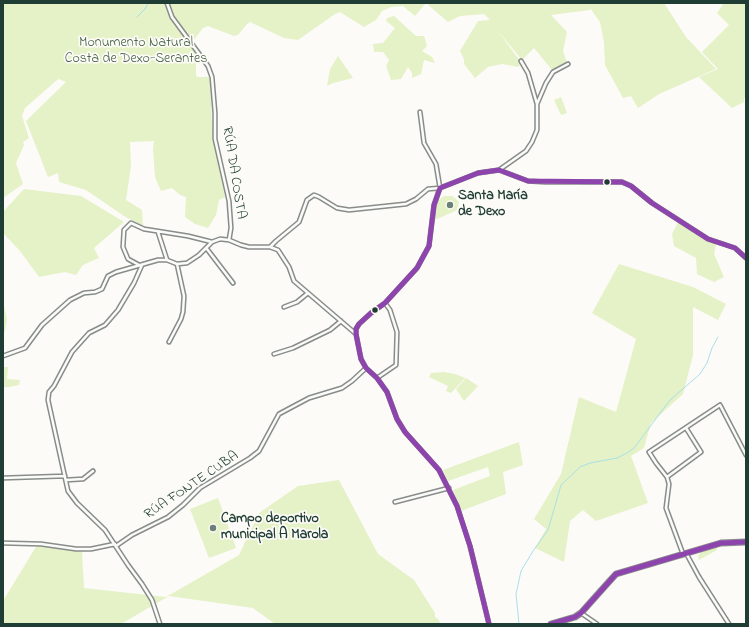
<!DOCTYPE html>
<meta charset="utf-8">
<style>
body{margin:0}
#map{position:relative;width:749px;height:627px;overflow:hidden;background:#fcfbf8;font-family:"Indie Flower",sans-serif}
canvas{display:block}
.frame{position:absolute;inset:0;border:4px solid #1f3d34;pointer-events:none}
</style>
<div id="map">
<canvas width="749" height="627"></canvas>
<div class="frame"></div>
</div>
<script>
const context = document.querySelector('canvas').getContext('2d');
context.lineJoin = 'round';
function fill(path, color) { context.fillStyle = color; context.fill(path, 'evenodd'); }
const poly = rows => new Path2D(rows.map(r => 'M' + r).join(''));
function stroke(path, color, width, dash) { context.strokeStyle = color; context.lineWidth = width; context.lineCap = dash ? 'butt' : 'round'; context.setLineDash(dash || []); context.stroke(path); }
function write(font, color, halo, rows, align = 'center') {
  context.font = font + ' "Indie Flower",sans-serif'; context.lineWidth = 3.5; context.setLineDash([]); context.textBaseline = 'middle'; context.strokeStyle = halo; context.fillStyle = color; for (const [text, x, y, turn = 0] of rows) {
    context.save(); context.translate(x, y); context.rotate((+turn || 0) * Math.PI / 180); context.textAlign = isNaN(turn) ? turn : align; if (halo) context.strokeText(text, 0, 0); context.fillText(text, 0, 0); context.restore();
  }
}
fill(poly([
 [3,3,426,3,415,16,403,6,391,7,382,11,376,20,364,27,340,12,335,14,298,40,284,38,250,22,247,24,238,35,234,36,208,26,203,28,193,41,193,43,200,50,195,61,196,65,196,76,198,77,210,77,212,124,216,153,225,197,219,200,216,215,208,228,195,224,185,217,186,197,180,195,172,188,161,191,155,177,153,149,154,141,130,142,131,166,126,200,142,210,143,226,124,216,86,190,59,182,58,173,48,177,26,121,66,82,59,79,57,80,25,108,22,116,29,138,23,142,24,145,16,163,23,184,3,198],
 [426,3,664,3,686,37,716,69,659,94,638,108,631,96,623,98,605,65,604,42,600,22,590,8,590,10,551,15,567,32,563,51,567,63,553,71,534,48,522,60,498,31,520,61,519,67,502,64,488,67,475,78,464,64,464,59,460,51,478,21,490,20,484,14,460,16,448,22],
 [724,3,746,3,746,97,744,98,744,102,732,108,699,77,718,69,702,52,729,25,717,13],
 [394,16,416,36,424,36,427,46,422,51,432,57,435,63,424,60,421,74,412,78,412,73,408,67,401,79,391,80,386,66,389,60,383,52,374,52,373,44,383,43,395,28,386,21,387,18],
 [338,56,353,78,333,83,327,86,330,69],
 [561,97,567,113,561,115,554,100],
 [24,189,81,196,124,222,94,248,99,258,83,265,76,275,65,272,39,277,20,251,3,233,3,212],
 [444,196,452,196,456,199,459,202,458,207,457,210,435,220,436,202],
 [678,222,703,239,716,244,714,254,724,277,714,282,697,274,696,258,674,246,672,234],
 [619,264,693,287,726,304,718,320,693,307,693,355,683,394,651,423,644,448,631,456,648,503,596,521,583,510,570,521,564,562,535,548,546,529,534,519,561,474,579,397,616,412,636,339,592,313],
 [3,301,7,319,5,331,3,333],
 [3,367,8,367,7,379,20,380,19,385,9,387,3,387],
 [444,372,455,374,465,378,451,393,446,391,448,386,429,377,431,373],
 [466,378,478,386,464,401,456,389],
 [519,442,523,465,503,472,506,494,461,511,453,490,490,476,488,467,448,481,443,470],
 [339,480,378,554,414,580,435,613,435,617,438,619,441,624,275,624,253,608,169,596,121,624,3,624,3,601,37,545,82,551,84,588,166,597,239,555,259,513,298,486],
 [218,498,236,548,209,558,190,509],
 [717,547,717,550,699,560,698,556,701,552]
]), '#e5f1c6');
stroke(poly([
 [137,17,145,9,148,3],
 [519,624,516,594,521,571,533,551,548,530,561,485,580,467,590,463,617,458,627,453,634,448,670,400,700,374,707,363,712,348,718,337]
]), '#a9e0e7', 1);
const street = poly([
 [167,3,172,17,208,66,212,77,215,113,215,139,229,201,231,228,229,240],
 [521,61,528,73,537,104],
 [499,170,526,151,532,142,537,130,537,104,546,83,553,72,568,64],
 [158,232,167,260],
 [270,247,276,241,299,222,307,200,314,195,319,197,337,208,349,210,406,204,416,199,428,189,440,188,436,164,424,143,420,112],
 [207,249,233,283],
 [139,265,128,259,123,247,124,230,131,223,144,229,188,236,212,242],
 [142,265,134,283,118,310,105,325,89,333,72,352,54,386,49,392,48,400,68,491,77,503,105,530,128,565,142,584,152,600,160,624],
 [284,307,297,302,308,293],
 [169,342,181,319,183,312,184,296,177,264],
 [274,354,293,348,330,330,341,321],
 [3,356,25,348,42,325,70,300,84,293,95,292,102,289,108,276,116,272,158,260,167,260,177,264,187,263,199,255,212,242,220,239,229,240,241,245,249,247,270,247,278,250,289,267,294,281,356,334],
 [377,378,396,365,397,332,390,310,385,303],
 [667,477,701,452,686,428],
 [3,478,65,476],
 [66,480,83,479,93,471],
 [395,502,449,488],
 [3,543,41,544,76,549,91,549,115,544],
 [116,546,132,535,168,517,183,505,200,488,250,458,259,451,279,414,309,398,342,388,352,381,366,368],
 [686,553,699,577,729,624],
 [683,554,666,508,669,484,667,477,656,463,649,452,720,405,746,455],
 [581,613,597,624],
 [489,624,470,546,457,506,439,470,405,432,397,419,387,392,377,378,366,368,361,359,356,334,356,329,359,324,371,313,385,303,417,268,429,246,434,205,440,188,478,173,499,170,528,181,545,182,622,182,631,186,652,203,708,239,735,248,746,258]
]);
const secondary = poly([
 [551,624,575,617,581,613,606,585,616,574,721,543,746,542]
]);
stroke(street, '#888d8a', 5.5);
stroke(secondary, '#888d8a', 7);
stroke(street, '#fbfbf9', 2.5);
stroke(secondary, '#fbfbf9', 4);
stroke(poly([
 [489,624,470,546,457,506,439,470,405,432,397,419,387,392,377,378,366,368,361,359,356,334,356,329,359,324,371,313,385,303,417,268,429,246,434,205,440,188,478,173,499,170,528,181,622,182,631,186,652,203,708,239,735,248,746,258],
 [551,624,575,617,581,613,616,574,721,543,746,542]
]), '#8e44ad', 5);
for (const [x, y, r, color] of [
 [607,182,3.5,"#1f3d34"],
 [450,205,4,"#6c8079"],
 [375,310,3.5,"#1f3d34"],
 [213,528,4,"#6c8079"]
]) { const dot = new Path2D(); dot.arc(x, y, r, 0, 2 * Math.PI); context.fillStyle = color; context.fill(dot); stroke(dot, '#fdfcf7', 1.5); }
write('14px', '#435f49', '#fdfcf7', [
 ["Monumento Natural",136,44],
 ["Costa de Dexo-Serantes",136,60]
]);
write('14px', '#1f3d34', '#fdfcf7', [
 ["RÚA DA COSTA",233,173,81],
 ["RÚA FONTE CUBA",192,486,-34]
]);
write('bold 14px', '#1f3d34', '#fdfcf7', [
 ["Santa María",458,197],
 ["de Dexo",458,213],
 ["Campo deportivo",221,520],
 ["municipal A Marola",221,536]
], 'left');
</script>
